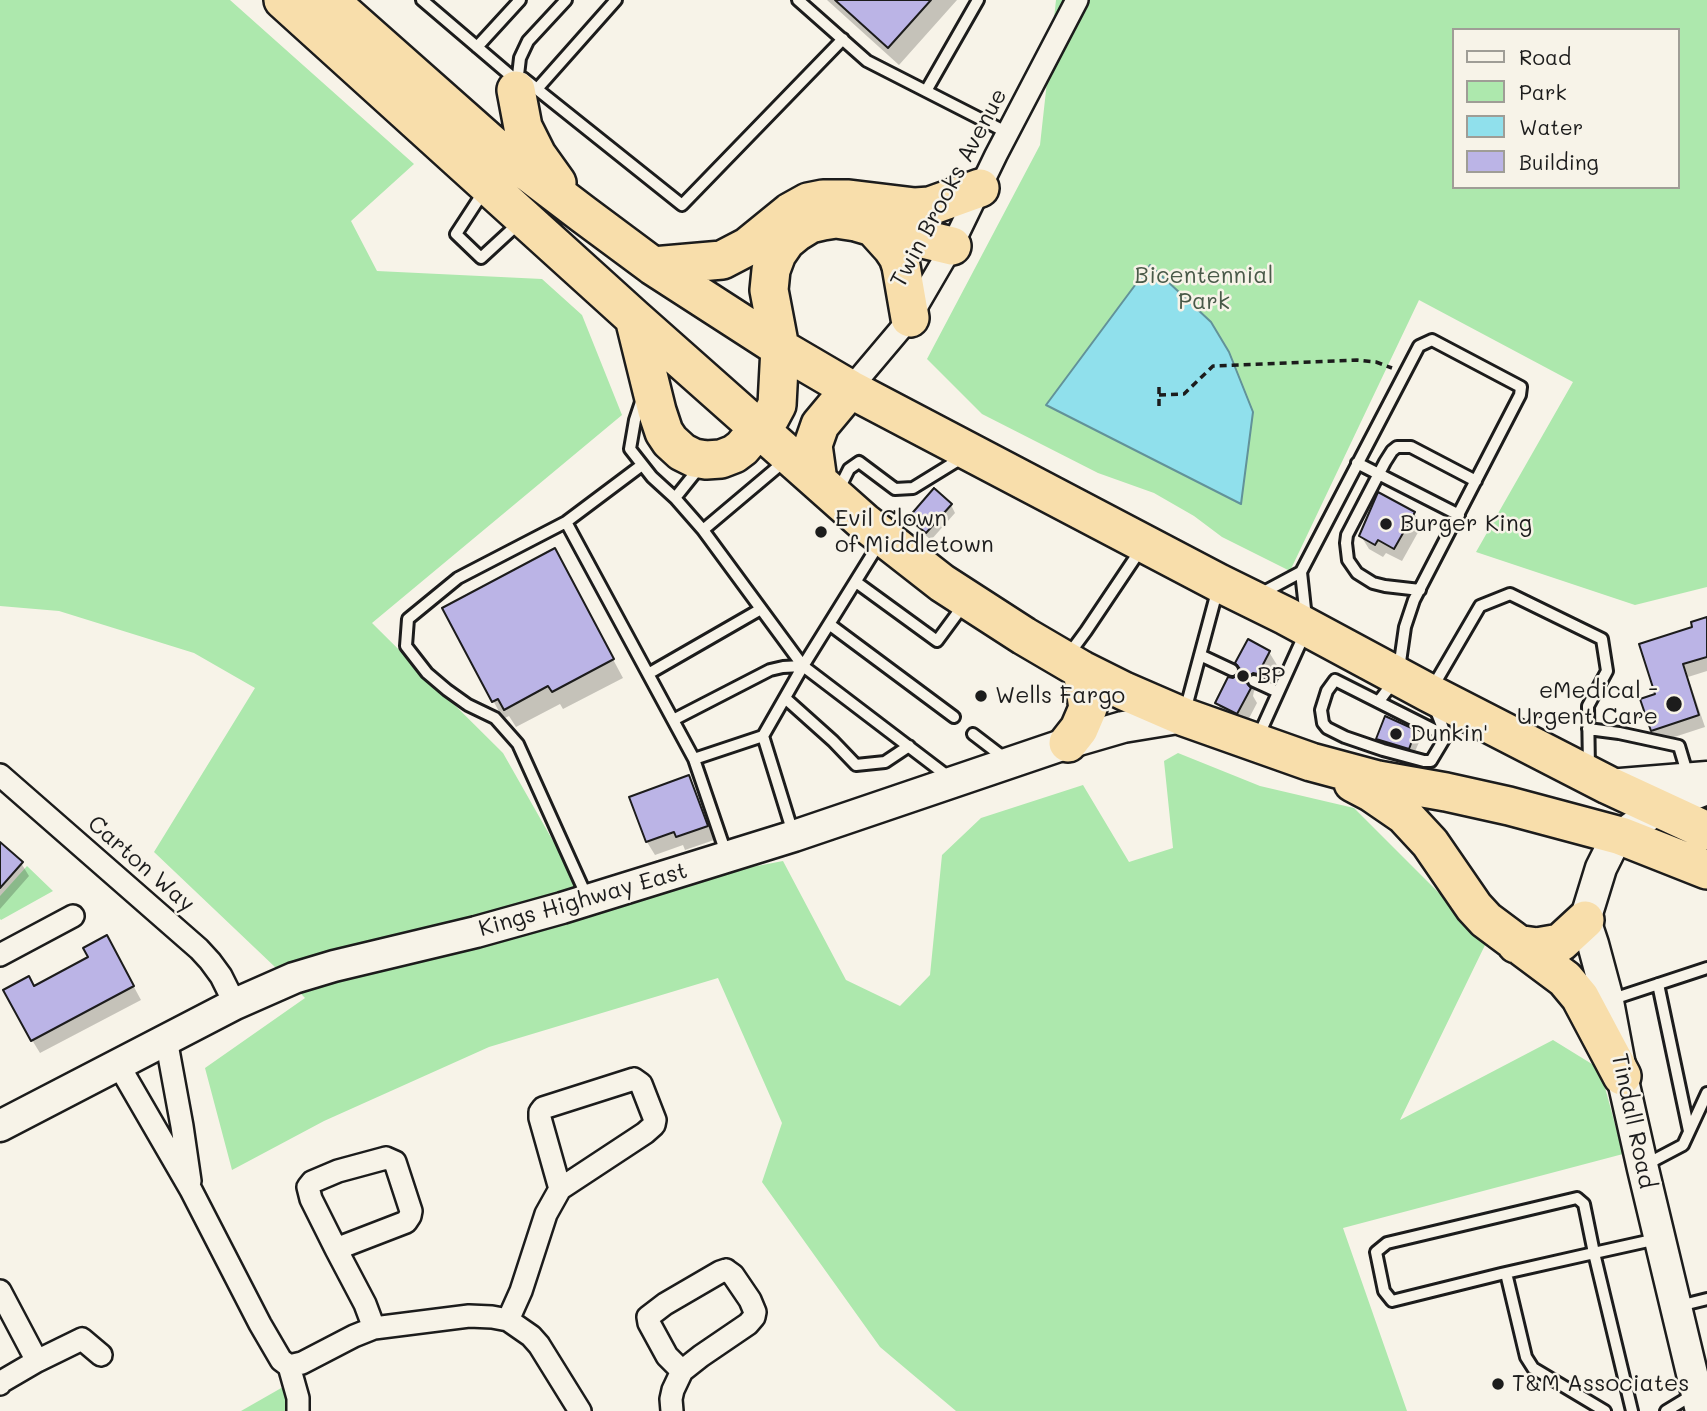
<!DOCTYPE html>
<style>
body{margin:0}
#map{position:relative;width:1707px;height:1411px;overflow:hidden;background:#f7f3e8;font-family:Mali,sans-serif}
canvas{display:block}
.legend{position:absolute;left:1452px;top:28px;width:228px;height:161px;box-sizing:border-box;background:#f7f3e8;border:2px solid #9f9d96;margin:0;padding:9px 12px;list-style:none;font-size:21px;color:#1c1c1c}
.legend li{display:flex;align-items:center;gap:14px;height:35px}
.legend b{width:35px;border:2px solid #9f9d96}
</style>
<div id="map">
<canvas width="1707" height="1411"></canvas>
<ul class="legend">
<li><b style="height:9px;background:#f7f3e8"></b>Road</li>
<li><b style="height:19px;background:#ade8ad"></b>Park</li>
<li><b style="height:19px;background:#90e0ec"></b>Water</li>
<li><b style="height:19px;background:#bbb4e6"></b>Building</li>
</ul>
</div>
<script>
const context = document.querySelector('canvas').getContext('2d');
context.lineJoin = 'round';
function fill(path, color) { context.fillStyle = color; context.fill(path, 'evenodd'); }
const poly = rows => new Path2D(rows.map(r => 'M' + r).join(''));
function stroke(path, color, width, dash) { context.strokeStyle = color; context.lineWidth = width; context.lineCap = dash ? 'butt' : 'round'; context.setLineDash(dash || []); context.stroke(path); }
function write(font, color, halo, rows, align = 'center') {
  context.font = font + ' Mali,sans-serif'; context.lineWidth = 5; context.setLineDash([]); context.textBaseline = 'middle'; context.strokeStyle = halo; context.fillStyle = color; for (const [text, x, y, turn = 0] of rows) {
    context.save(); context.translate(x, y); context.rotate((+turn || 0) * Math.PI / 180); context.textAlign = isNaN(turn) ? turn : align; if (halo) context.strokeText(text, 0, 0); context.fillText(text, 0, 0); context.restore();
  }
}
fill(poly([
 [0,0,230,0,414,164,351,221,377,271,542,279,582,315,622,415,372,623,503,753,586,899,783,861,846,980,900,1006,930,975,942,855,981,818,1083,785,1129,862,1173,848,1164,761,1178,753,1260,786,1354,808,1487,941,1400,1120,1553,1040,1600,1069,1623,1154,1343,1228,1407,1411,956,1411,880,1347,762,1182,782,1123,718,978,489,1047,324,1121,232,1170,205,1068,305,998,275,967,154,852,255,688,194,653,59,611,0,606],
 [1056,0,1707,0,1707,587,1635,605,1476,552,1573,382,1419,300,1290,571,1222,537,1194,516,1154,493,1098,473,982,414,927,359,1040,145],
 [1453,30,1677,30,1677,187,1453,187],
 [27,866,53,891,1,920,0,919,0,896],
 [290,1383,300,1411,241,1411]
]), '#ade8ad');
const water = poly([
 [1150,265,1211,322,1229,352,1253,412,1241,504,1046,405,1150,265]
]);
fill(water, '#90e0ec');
stroke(water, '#629299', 2);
fill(poly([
 [827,0,957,0,899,65],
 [951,505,955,513,931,540,915,526,910,518],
 [1414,513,1421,527,1402,561,1386,553,1383,557,1369,549,1361,536],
 [564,568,623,678,563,709,560,704,516,727,509,716,503,719,444,609],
 [1707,619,1707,671,1688,677,1705,727,1659,742,1652,730,1657,695,1694,628],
 [1269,652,1277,665,1265,687,1261,686,1254,691,1253,696,1257,703,1245,726,1224,716,1217,702,1234,680],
 [1415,731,1420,740,1413,756,1382,747,1378,739],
 [689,777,696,791,714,840,685,850,683,845,655,855,647,842,632,798],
 [0,845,21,863,29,876,0,909],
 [114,950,141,1000,40,1053,32,1040]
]), '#0003');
const building = poly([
 [835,0,931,0,888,48,835,0],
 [934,488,952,504,926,533,908,518,934,488],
 [1378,492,1415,512,1394,549,1378,540,1375,545,1359,536,1378,492],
 [555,548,614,659,552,692,548,686,504,710,498,699,492,702,442,608,555,548],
 [1707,617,1707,657,1683,664,1699,715,1651,731,1640,699,1655,694,1639,644,1692,627,1691,622,1707,617],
 [1248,639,1270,651,1258,674,1253,673,1247,677,1246,682,1251,688,1237,714,1215,703,1228,677,1233,678,1239,674,1240,669,1235,663,1248,639],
 [1385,716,1416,730,1409,749,1376,739,1385,716],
 [689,775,708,826,676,837,674,832,646,842,629,797,689,775],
 [0,842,23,862,0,888,0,842],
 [107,935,134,986,31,1041,3,990,29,976,34,986,88,957,83,948,107,935]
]);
fill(building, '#bbb4e6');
stroke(building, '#1c1c1c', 2);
const lane = poly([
 [422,0,517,81],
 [798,0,867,61,1008,133],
 [477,47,520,0],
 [523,78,682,205,843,39],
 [517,84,520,58,528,41,566,0],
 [537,89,616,0],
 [926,91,978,0],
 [484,191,456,234,481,258,519,223],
 [642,399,635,420,630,449,652,477,675,498,703,530,803,666],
 [1357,463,1459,515],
 [837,493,849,469,859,462,895,489,913,488,965,456],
 [675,498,699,468],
 [566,522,694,759],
 [703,530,786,460],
 [880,542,803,666,950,778],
 [856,582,937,641,965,603],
 [1420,590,1385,586,1373,583,1357,573,1348,560,1346,543,1347,535,1385,462,1392,451,1397,447,1411,447,1476,481],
 [1260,594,1301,572],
 [1306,618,1301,572,1419,346,1432,340,1521,387,1520,395,1414,600,1405,627,1398,676,1379,701],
 [829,624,954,717],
 [1069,654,1086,631,1141,549],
 [1200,655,1232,670],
 [648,674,761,609],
 [1254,681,1278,692],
 [1431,690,1480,606,1510,594,1602,639,1607,671,1588,706,1589,768],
 [785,698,833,741,856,765,885,762,909,746],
 [1435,708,1446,736,1431,761,1424,761,1383,750,1345,737,1327,728,1323,723,1321,710,1327,691,1335,680,1446,736],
 [1185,711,1218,588],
 [673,720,770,670,783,667,803,666],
 [1588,729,1619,733,1679,746,1688,776],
 [973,734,1007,760],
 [1258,737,1305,633],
 [793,833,763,736,803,666],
 [727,856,694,759,763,736],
 [587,897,518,744,495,718,468,705,447,690,427,673,406,646,408,619,458,578,566,522,642,465],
 [1658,984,1689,1131],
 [1610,1000,1707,968],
 [1645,1165,1683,1145,1707,1093],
 [1506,1273,1526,1357,1533,1368,1605,1411],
 [1679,1306,1707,1299],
 [1632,1411,1594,1253,1584,1204,1577,1198,1387,1243,1376,1252,1384,1291,1392,1301,1501,1274,1594,1253,1657,1239],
 [1666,1411,1694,1394]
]);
const street = poly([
 [850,389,910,318,952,246,996,155,1077,0],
 [0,775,199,949,210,961,221,976,235,1004],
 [0,955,73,916],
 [166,1039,182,1126,190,1181],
 [118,1064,191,1190,260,1324,281,1360,289,1366,302,1363,354,1336,374,1328,469,1316,492,1317,508,1320,531,1336,539,1345,580,1411],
 [634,1079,641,1084,655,1120,654,1125,645,1133,560,1189,540,1118,540,1112,543,1108,634,1079],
 [386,1158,395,1162,411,1211,410,1216,406,1222,336,1249,311,1199,308,1187,312,1182,338,1171,386,1158],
 [336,1249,365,1304,374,1328],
 [726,1270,733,1275,750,1300,755,1312,754,1317,748,1324,701,1356,682,1371,667,1356,649,1323,648,1317,665,1304,720,1272,726,1270],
 [0,1291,37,1361],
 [508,1320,521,1291,546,1214,560,1189],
 [289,1366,298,1398,298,1411],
 [0,1384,1,1382,37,1361,82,1339,101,1355],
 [672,1411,671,1399,673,1390,682,1371]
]);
const secondary = poly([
 [1608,785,1707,777],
 [0,1126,235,1004,294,978,334,966,476,932,562,908,794,836,1068,743,1123,727,1184,717],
 [1701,1411,1643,1169,1622,1076,1607,996,1593,944,1585,920,1601,868,1611,848,1621,836,1658,808,1707,789]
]);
const highway = poly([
 [283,0,634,318,864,522,942,583,1024,636,1082,670,1124,691,1184,717,1311,762,1378,780,1446,792,1509,806,1621,836,1707,870],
 [329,0,495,147,583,214,653,266,780,348,850,389,1219,583,1286,616,1429,693,1608,785,1707,831],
 [516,90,523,127,537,155,557,183],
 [873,227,892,248,898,257,901,266,910,318],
 [653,266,722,260,747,247,790,212,808,202,823,199,849,199,915,207,930,206,980,188],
 [634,318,657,411,664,432,670,441,682,452,694,458,706,460,721,459,734,454,742,448,759,428,770,418,777,405,780,348,769,290,771,270,777,254,786,241,797,232,810,224,823,221,836,219,856,222,873,227,952,246],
 [818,481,813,445,820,425,850,389],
 [1068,743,1079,729,1088,708,1082,670],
 [1353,783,1372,793,1404,815,1430,843,1474,907,1486,920,1565,979,1580,997,1622,1076],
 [1516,944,1537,947,1560,943,1585,920]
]);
stroke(lane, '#1c1c1c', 16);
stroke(street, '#1c1c1c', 26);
stroke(secondary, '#1c1c1c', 35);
stroke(highway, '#1c1c1c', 42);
stroke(poly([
 [1159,387,1159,406],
 [1159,395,1184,394,1213,366,1357,360,1376,362,1392,368]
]), '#1c1c1c', 3.5, [7, 5]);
stroke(lane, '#f7f3e8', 10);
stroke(street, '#f7f3e8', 21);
stroke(secondary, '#f7f3e8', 30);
stroke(highway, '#f8deab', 37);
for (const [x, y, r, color] of [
 [1386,524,7,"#1c1c1c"],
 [821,532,7,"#1c1c1c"],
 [1243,676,7,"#1c1c1c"],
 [981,696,7,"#1c1c1c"],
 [1674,704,9,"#1c1c1c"],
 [1396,734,7,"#1c1c1c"],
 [1498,1384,7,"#1c1c1c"]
]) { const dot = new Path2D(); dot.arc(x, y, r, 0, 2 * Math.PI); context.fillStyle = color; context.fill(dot); stroke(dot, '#f7f3e8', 2.5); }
write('23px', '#1c1c1c', '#f7f3e8', [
 ["Twin Brooks Avenue",949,188,-62],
 ["Carton Way",141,864,41],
 ["Kings Highway East",583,900,-16],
 ["Tindall Road",1633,1121,78]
]);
write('23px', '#485948', '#f7f3e8', [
 ["Bicentennial",1204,276],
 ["Park",1204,302]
]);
write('23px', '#1c1c1c', '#f7f3e8', [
 ["Evil Clown",835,519],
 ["of Middletown",835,545],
 ["Burger King",1400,524],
 ["BP",1257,676],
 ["eMedical -",1658,691,"right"],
 ["Urgent Care",1658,717,"right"],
 ["Wells Fargo",995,696],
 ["Dunkin'",1410,734],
 ["T&M Associates",1512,1384]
], 'left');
</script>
